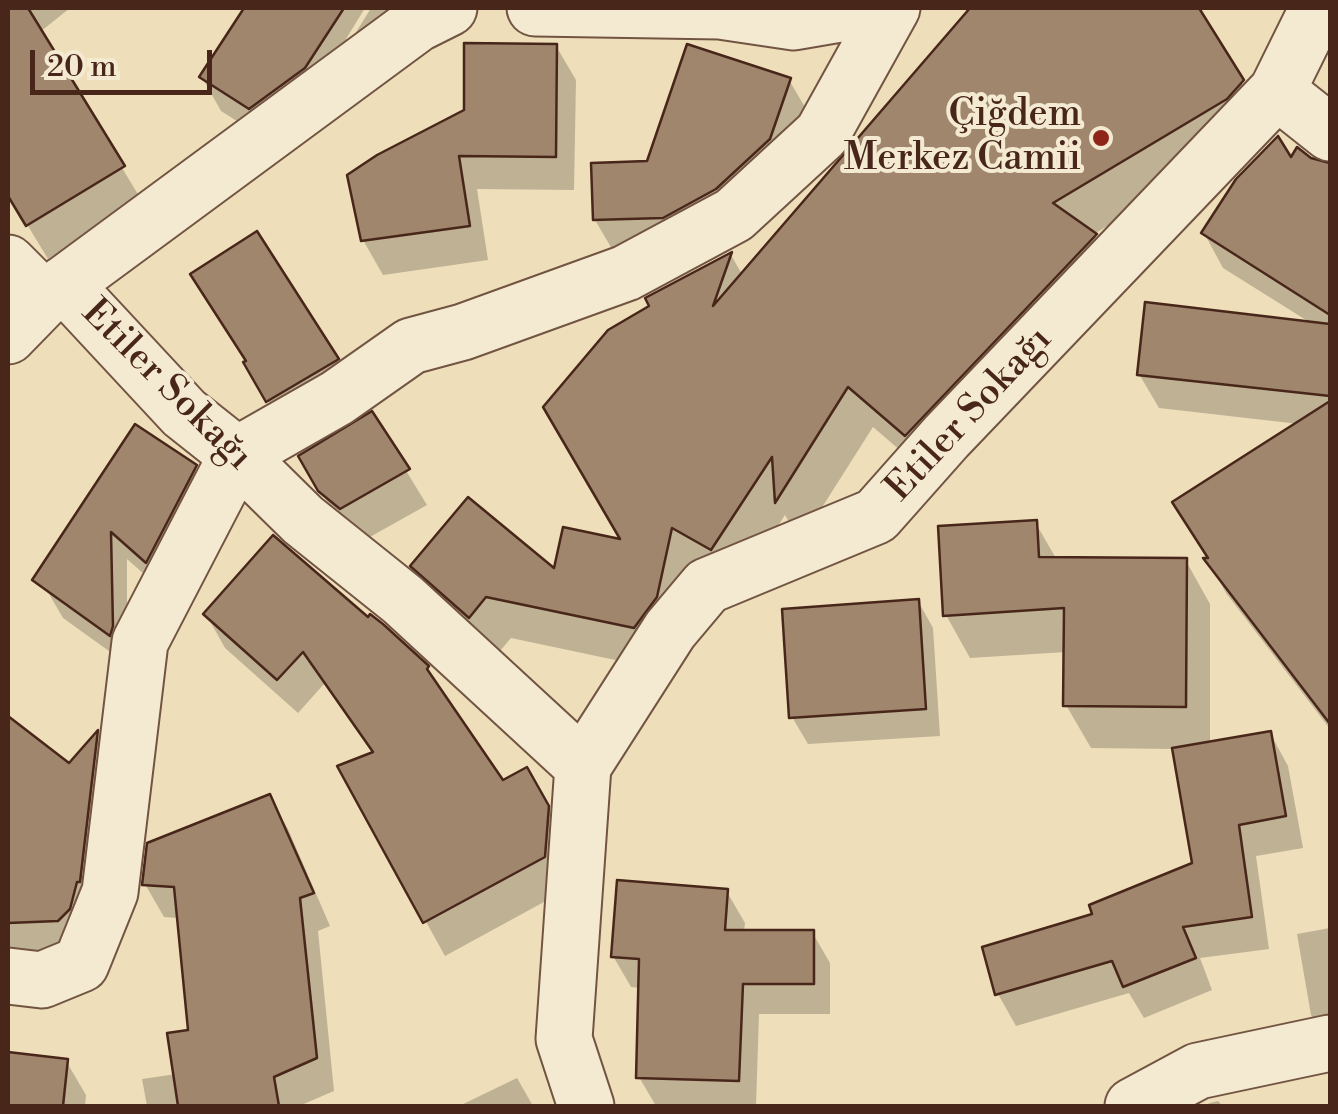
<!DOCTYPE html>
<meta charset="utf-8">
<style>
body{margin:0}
#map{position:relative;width:1338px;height:1114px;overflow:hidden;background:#eedeba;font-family:"Libre Bodoni",serif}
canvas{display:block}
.frame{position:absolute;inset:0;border:10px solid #49261a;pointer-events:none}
.scale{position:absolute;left:30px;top:50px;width:182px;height:45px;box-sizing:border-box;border:5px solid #49261a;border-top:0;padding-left:12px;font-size:30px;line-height:35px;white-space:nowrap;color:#49261a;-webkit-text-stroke:8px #f4ead2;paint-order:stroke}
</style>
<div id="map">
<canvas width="1338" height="1114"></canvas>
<div class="frame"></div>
<div class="scale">20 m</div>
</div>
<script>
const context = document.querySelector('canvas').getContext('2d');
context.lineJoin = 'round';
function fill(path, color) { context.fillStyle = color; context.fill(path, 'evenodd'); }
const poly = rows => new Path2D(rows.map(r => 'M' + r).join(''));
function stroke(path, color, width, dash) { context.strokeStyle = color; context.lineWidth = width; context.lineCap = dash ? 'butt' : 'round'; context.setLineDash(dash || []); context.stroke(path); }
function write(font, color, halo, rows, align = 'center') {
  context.font = font + ' "Libre Bodoni",serif'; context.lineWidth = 8; context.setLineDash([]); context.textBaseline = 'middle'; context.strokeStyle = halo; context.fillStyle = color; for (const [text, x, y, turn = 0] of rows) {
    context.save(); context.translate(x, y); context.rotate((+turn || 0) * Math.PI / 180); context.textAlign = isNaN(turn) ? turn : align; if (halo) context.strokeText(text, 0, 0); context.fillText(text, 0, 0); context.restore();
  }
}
fill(poly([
 [8,8,70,8,40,32,142,201,48,259,8,193,8,107,15,103,8,93],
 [242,8,365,8,346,39,350,42,371,8,407,8,270,142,221,111,202,77,246,9],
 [964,8,1196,8,1266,124,1250,140,1094,234,1119,278,930,476,873,427,800,542,785,515,736,591,658,669,511,638,494,658,437,608,413,566,556,573,625,543,731,255,743,276,968,14],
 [556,46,576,80,574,190,477,189,488,260,383,275,363,240,466,112],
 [789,80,809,114,789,174,615,254,595,220,649,163],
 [1298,150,1326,167,1330,166,1330,729,1226,593,1208,561,1299,424,1159,408,1139,374,1330,335,1223,268,1204,233,1291,162],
 [337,360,356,394,288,435,246,363],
 [372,415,427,505,361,542,341,526,301,457],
 [195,467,212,497,163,591,127,559,127,664,63,618,45,587,45,564],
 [1035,522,1057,560,1186,561,1210,604,1210,744,1270,733,1288,766,1303,848,1256,856,1269,949,1200,958,1212,990,1144,1018,1129,993,1016,1026,998,994,1096,916,1195,864,1174,749,1091,748,1066,705,1066,652,970,658,946,615],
 [918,601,933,628,940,736,808,744,792,717],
 [206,614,427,668,502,783,546,804,567,843,564,891,445,956,341,768,373,754,324,684,298,713,225,648],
 [8,722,69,766,97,734,116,767,88,944,8,958],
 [269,797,288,829,330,926,318,931,334,1091,299,1106,147,1106,142,1079,176,1074,190,1032,179,918,164,917,145,884],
 [727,892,745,923,744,932,812,932,830,963,830,1014,759,1014,756,1106,656,1106,639,1077,641,988,631,987,613,956],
 [1330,928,1330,1048,1311,1015,1297,934],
 [8,1055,66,1061,86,1095,85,1106,8,1106],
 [517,1078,533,1106,459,1106],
 [1218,1101,1223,1106,1203,1106,1210,1103]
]), '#0003');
const building = poly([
 [8,8,28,8,125,166,26,226,8,196,8,8],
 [244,8,344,8,305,68,249,109,199,77,244,8],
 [970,8,1199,8,1244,80,1227,99,1053,203,1097,234,905,436,848,387,775,503,772,457,711,550,672,528,657,597,634,628,486,597,469,618,410,566,468,497,554,568,563,527,620,539,543,407,608,330,649,306,645,298,732,252,713,306,970,8],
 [464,43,557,44,556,157,459,156,470,226,361,241,347,175,377,155,464,110,464,43],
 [687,44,791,78,770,139,716,189,663,218,593,220,591,163,647,161,687,44],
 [1278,136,1291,157,1297,147,1311,158,1330,163,1330,315,1201,233,1236,179,1278,136],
 [257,231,339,359,266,402,243,362,246,361,190,274,257,231],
 [1145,302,1330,324,1330,396,1137,375,1145,302],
 [1330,401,1330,724,1203,558,1208,558,1172,502,1330,401],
 [372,411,410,469,340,509,318,491,298,456,372,411],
 [135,424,197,465,146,563,111,532,113,626,110,636,32,580,135,424],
 [1037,520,1039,557,1187,558,1186,707,1063,706,1064,608,943,616,938,526,1037,520],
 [273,535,368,617,370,614,383,624,429,666,427,669,503,780,527,767,549,806,545,857,423,923,337,766,373,752,303,652,277,680,203,614,273,535],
 [919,599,926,709,789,718,782,609,919,599],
 [8,716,69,763,98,730,80,882,77,882,70,909,58,921,8,923,8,716],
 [1271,731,1286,816,1239,825,1252,917,1183,927,1196,958,1123,987,1112,961,995,995,982,947,1092,914,1089,905,1192,863,1172,748,1271,731],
 [270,794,314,893,300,898,317,1058,274,1077,279,1106,178,1106,167,1033,188,1030,174,887,142,885,147,843,270,794],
 [617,880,728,889,725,930,814,930,814,984,743,984,739,1081,636,1078,639,959,611,957,617,880],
 [8,1052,68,1059,63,1106,8,1106,8,1052]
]);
fill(building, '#9f866d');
stroke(building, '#49261a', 2.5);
const minor = poly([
 [535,8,720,11,794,22,876,8],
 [1277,91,1330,133],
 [8,263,44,299,417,24,449,8],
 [64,284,184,413,237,455,303,520,403,600,583,766,564,1039,586,1106],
 [8,336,44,299],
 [583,766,670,630,707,586,876,516,947,436,1277,91,1318,8],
 [8,976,42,980,81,964,110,892,140,642,237,455,337,398,411,346,463,332,626,273,734,215,822,134,892,8],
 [1133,1106,1198,1071,1330,1043]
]);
stroke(minor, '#725442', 59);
stroke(minor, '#f4ead2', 55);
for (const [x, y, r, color] of [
 [1101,138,10,"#8f2418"]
]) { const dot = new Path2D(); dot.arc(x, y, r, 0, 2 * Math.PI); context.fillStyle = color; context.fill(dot); stroke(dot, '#f4ead2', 4); }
write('38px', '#49261a', '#f4ead2', [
 ["Çiğdem",1081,116],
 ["Merkez Camii",1081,160]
], 'right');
write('38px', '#49261a', '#f4ead2', [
 ["Etiler Sokağı",166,386,45],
 ["Etiler Sokağı",970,415,-47]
]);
</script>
